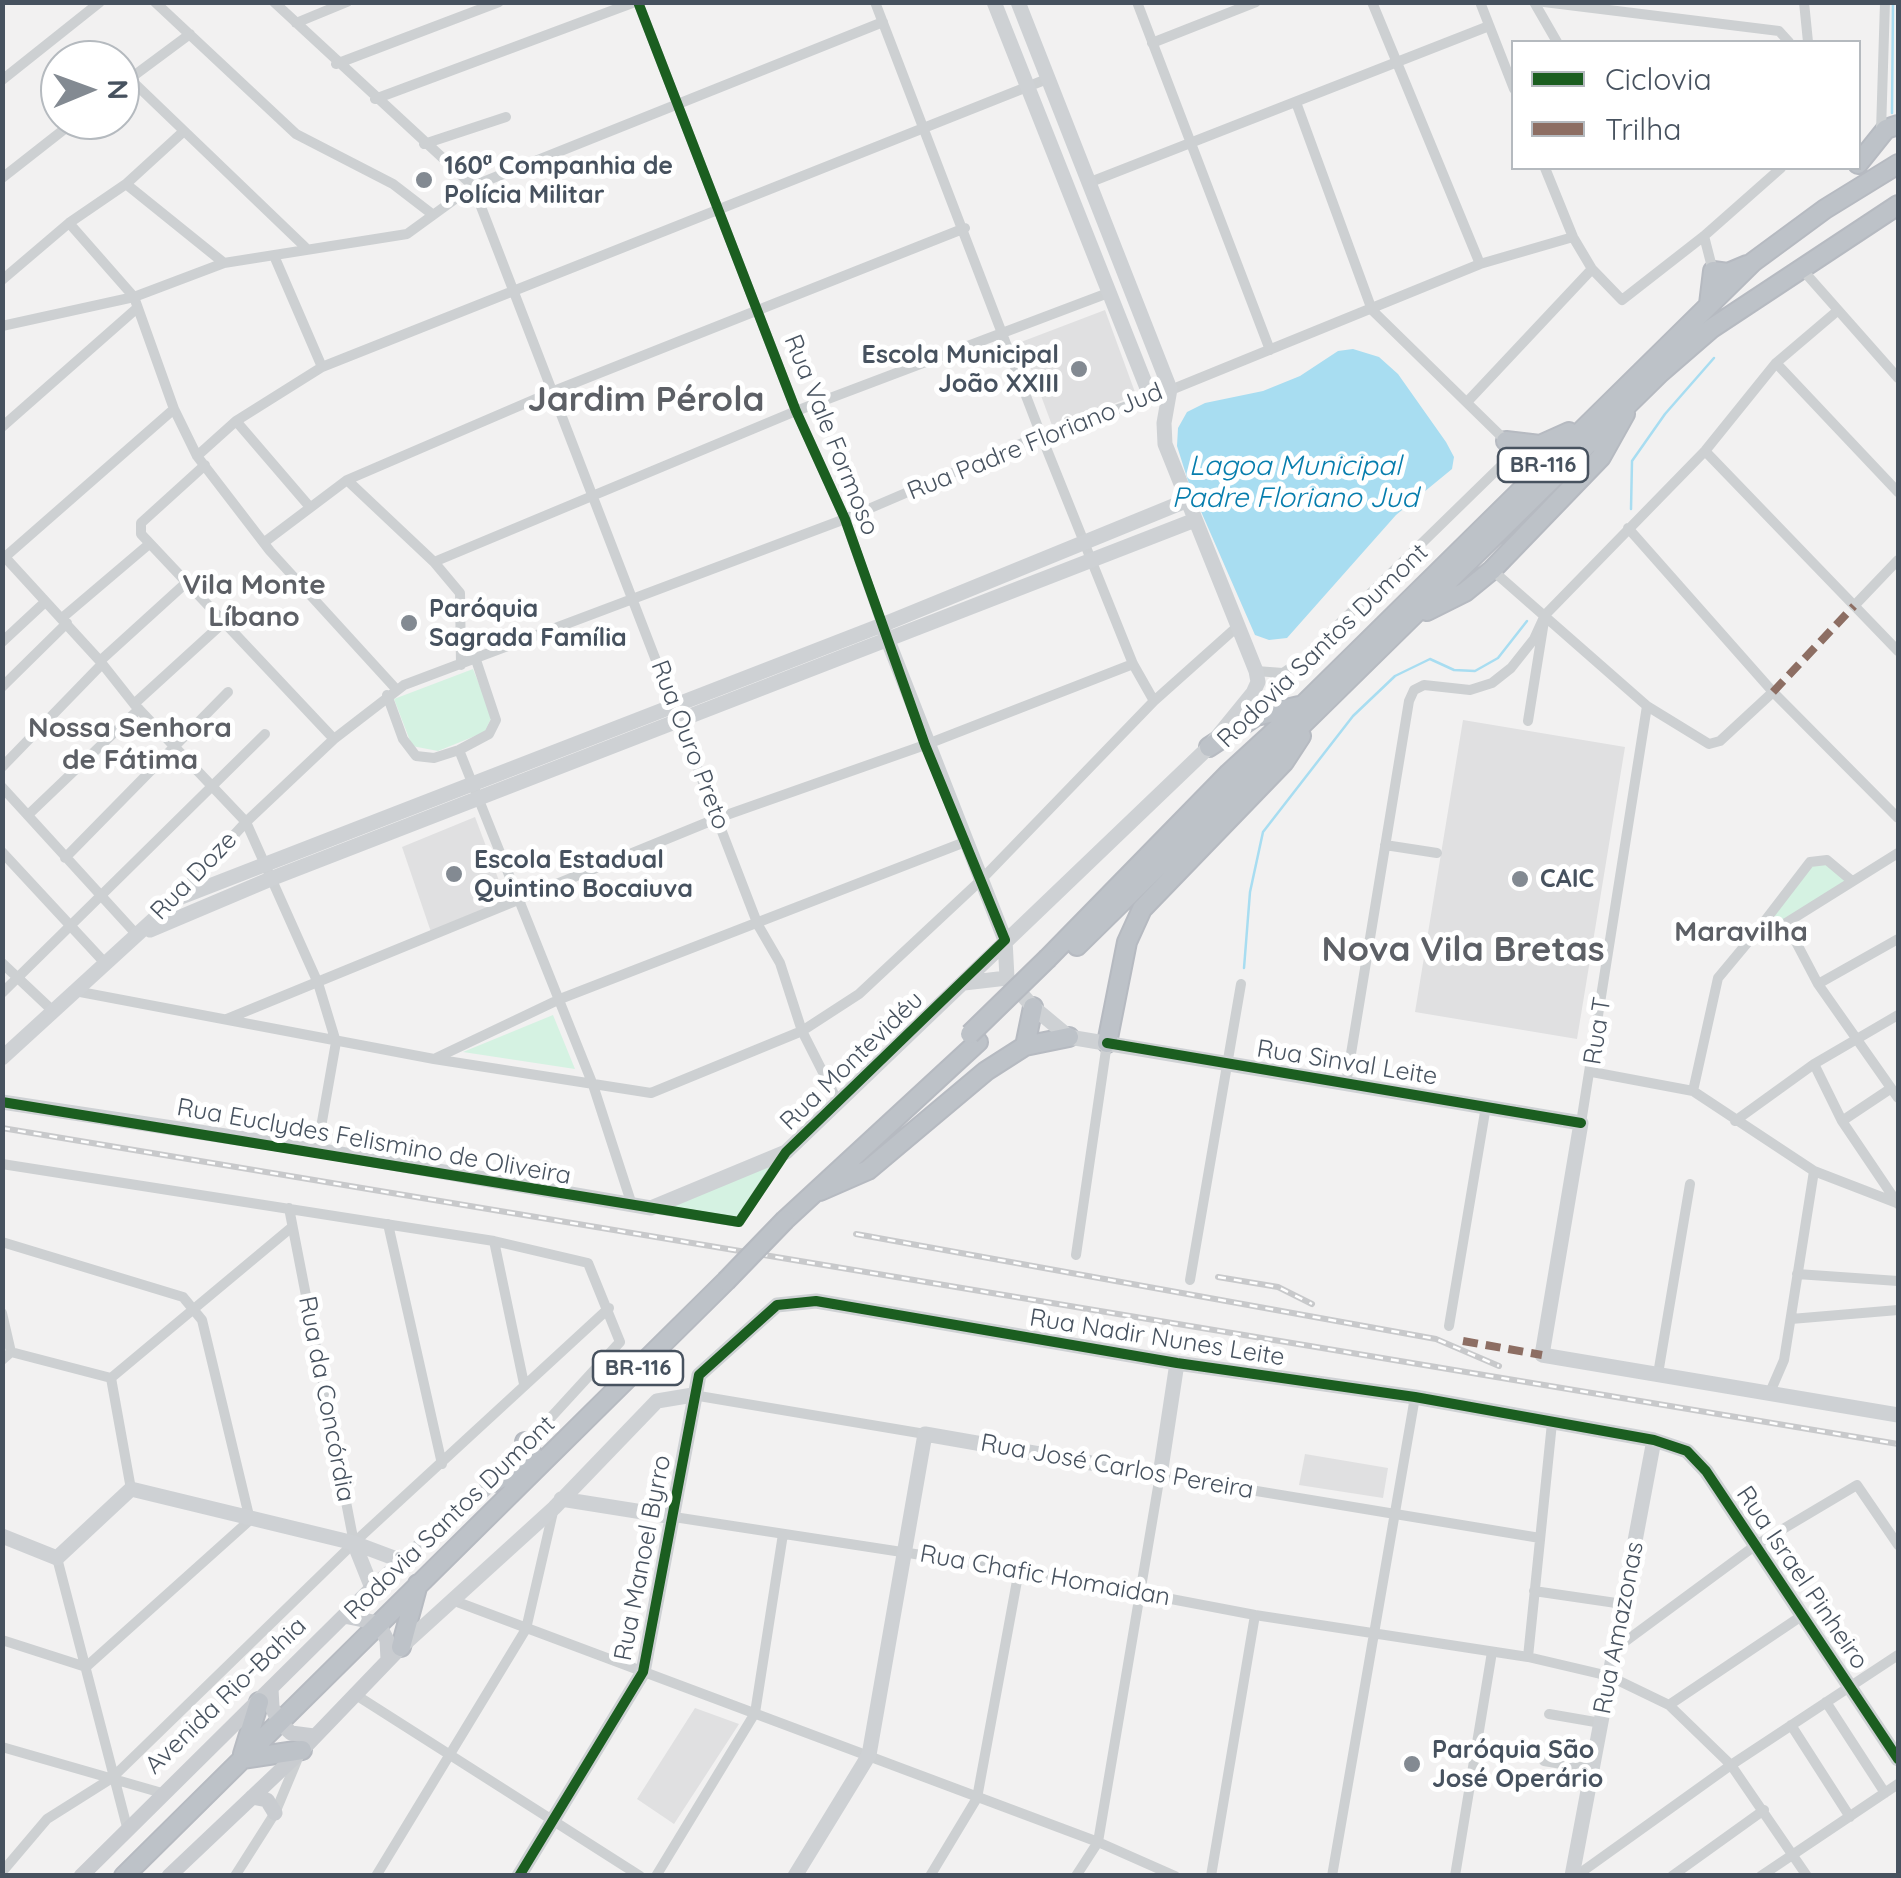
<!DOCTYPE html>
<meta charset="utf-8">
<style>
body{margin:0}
#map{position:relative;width:1901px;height:1878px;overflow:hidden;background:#f2f1f1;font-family:Quicksand,sans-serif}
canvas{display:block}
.frame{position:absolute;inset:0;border:5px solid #47525f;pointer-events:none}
.legend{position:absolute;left:1511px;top:40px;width:350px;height:130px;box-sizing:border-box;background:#fff;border:2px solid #b5babf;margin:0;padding:12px 18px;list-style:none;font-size:30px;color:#47525f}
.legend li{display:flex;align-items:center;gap:20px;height:50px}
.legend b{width:50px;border:2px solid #b5babf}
.north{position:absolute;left:40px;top:40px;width:100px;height:100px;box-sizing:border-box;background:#fff;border:2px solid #b5babf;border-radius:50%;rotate:89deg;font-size:28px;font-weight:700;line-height:40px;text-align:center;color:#47525f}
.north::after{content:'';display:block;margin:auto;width:35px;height:45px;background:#838a92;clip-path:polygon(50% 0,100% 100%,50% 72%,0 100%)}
</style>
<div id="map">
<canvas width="1901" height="1878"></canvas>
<div class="frame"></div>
<ul class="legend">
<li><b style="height:12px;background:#1b5e20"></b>Ciclovia</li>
<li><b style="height:12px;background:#8d6e63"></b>Trilha</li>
</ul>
<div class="north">N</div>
</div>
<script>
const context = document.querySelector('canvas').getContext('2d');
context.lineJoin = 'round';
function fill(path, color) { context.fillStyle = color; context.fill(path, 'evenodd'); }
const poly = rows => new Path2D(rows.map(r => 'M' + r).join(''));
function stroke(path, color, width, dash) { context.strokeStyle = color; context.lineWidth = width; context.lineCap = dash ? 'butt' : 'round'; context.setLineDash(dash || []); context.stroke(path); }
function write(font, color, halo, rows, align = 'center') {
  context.font = font + ' Quicksand,sans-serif'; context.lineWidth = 10; context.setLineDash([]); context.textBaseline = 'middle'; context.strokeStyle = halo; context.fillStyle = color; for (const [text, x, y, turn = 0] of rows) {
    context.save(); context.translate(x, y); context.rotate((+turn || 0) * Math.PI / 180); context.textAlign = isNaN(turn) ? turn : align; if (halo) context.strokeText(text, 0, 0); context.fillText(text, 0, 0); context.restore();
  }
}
fill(poly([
 [1105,310,1136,395,1053,428,1021,342],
 [1463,720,1625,747,1577,1039,1415,1012],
 [475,817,507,902,432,935,402,847],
 [1305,1454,1388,1468,1383,1498,1299,1485],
 [695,1708,739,1724,674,1824,637,1799]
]), '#e0e0e1');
fill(poly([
 [473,669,492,716,485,732,438,751,412,746,394,699],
 [1826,862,1848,880,1786,921,1758,933,1812,864],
 [553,1015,575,1069,463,1052],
 [777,1159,739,1217,665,1207]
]), '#d5f2e2');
fill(poly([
 [1353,349,1379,357,1398,374,1446,442,1454,457,1452,469,1396,515,1287,638,1269,640,1255,635,1189,484,1177,446,1178,428,1187,412,1205,403,1263,391,1300,376,1338,351]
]), '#a8ddf1');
stroke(poly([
 [1892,113,1893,2],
 [1631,509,1632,461,1665,414,1714,358],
 [1244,968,1250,892,1263,832,1353,716,1395,676,1430,659,1454,670,1475,671,1498,658,1527,621]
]), '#a8ddf1', 2.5);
const highway = poly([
 [1858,164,1886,129,1898,125],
 [1709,304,1713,271,1728,273,1747,265],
 [1506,441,1540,445,1569,432],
 [1427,611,1465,592,1492,570,1601,457,1625,414],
 [1209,747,1256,716,1299,706],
 [1077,946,1660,373,1712,328,1898,205],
 [1048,958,1229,773,1304,704,1753,262,1825,209,1898,164],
 [1107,1043,1127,942,1142,909,1284,762,1301,736],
 [1025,1046,1033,1007],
 [820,1191,868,1170,986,1071,1025,1046,1069,1037],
 [785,1220,978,1042],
 [525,1442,537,1462],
 [493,1482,536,1462],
 [401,1647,418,1584],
 [243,1754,259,1702],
 [242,1759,302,1750],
 [124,1876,726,1281]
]);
stroke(highway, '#b6bac1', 22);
stroke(poly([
 [155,2,296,134,393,184,432,214],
 [274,2,473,186,758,925,780,963,802,1031,839,1104],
 [638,2,796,411,845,519,882,625],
 [875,2,1041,435,1133,664,1154,701],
 [1137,2,1270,350],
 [1372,2,1480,264],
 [1480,2,1514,89],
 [1534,2,1557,42],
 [1544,2,1779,31,1789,42],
 [1804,2,1808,42],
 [296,23,347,2],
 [1152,43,1256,2],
 [336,64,499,2],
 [129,78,305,247],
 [2,80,100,2],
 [120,86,190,34],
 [375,99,635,2],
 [1881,131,1885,2],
 [424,144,506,117],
 [1545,168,1573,237,1592,269,1622,300,1704,236,1781,168],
 [2,178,76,120],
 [1088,183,1489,26],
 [126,184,224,263],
 [69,223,134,297,174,409,197,456,270,551,396,689],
 [1704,236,1713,271],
 [275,258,322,367],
 [1800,267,1898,378],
 [2,280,69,223,126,184,184,131],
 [2,326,134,297,224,263,407,234,473,186,883,22],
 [1776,363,1898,492],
 [1468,401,1592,269],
 [236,421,309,506],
 [2,427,136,309],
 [1705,451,1898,651],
 [197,456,236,421,322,367,1047,79],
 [205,465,141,523,141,534,334,739],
 [347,480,434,562,460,593,461,665],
 [1628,528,1773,692,1898,818],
 [266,541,347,480,554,391,965,228],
 [2,554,100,661,134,704,246,822,318,983,336,1042,317,1150],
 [5,557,174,409],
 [434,562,796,411,1108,293],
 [1492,570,1647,706,1709,744,1720,741,1773,692],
 [1854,606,1898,560],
 [62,618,148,545],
 [2,642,44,603],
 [100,661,187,582],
 [1256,671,1283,673,1303,659,1504,463,1507,451,1506,441,1372,310,1297,105],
 [2,687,67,623],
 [387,695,403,739,416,756,434,758,459,750,489,734,496,720,476,660],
 [134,704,224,622],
 [1528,721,1545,615,1705,451,1776,363,1836,312],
 [459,750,593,1085,632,1205],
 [2,767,102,664],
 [2,787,137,935],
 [28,815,139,709],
 [1385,845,1437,853],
 [2,852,105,963],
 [65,858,228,692],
 [177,897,246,822,334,739,404,685,845,519,1041,435,1151,398,1480,264,1573,237],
 [1786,923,1818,984,1898,1098],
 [1754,935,1810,862,1827,860,1852,881],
 [2,963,53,1011],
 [1818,984,1898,939],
 [75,991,434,1059,651,1093,802,1031,859,994,980,881,1154,701,1238,626],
 [2,993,265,734],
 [227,1019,718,818,925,745,1133,664],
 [434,1059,560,999,965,842],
 [1814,1064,1842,1121,1898,1204],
 [1592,1072,1693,1091,1814,1171,1897,1203],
 [1346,1084,1409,701,1414,690,1424,685,1470,690,1492,683,1511,668,1534,639,1545,615],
 [1693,1091,1718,978,1753,936,1786,923,1898,853],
 [1735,1121,1814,1064,1898,1015],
 [1842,1121,1890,1089],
 [1581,1123,1647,706],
 [2,1164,494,1241,588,1263,620,1342,499,1474],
 [289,1208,354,1543],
 [656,1209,739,1222,785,1152],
 [388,1224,442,1464],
 [494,1241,524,1384],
 [2,1242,183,1297,202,1320,250,1520,86,1667,2,1640],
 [1076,1255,1107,1043],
 [1797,1274,1898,1281],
 [1190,1280,1241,984],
 [2,1313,11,1352],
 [1791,1319,1898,1310],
 [1449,1326,1486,1106],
 [2,1360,11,1352,111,1378,131,1489],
 [1658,1374,1690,1184],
 [111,1378,292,1227],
 [1771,1390,1784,1360,1814,1171],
 [693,1395,925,1434],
 [674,1517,1019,1570,1255,1615,1528,1657,1609,1676,1669,1705,1731,1765,1807,1876],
 [57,1558,127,1827],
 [1534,1591,1623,1604],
 [452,1600,1098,1842,1175,1876],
 [1615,1649,1756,1545,1857,1485,1898,1545],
 [1528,1657,1552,1423],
 [356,1695,640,1876],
 [1826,1702,1885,1793],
 [1669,1705,1803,1615],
 [1549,1714,1601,1723],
 [1791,1725,1850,1817],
 [2,1747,162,1793],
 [1544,1761,1592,1769],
 [2,1872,47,1819,112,1778,358,1539,609,1308],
 [235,1876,275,1813,298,1758],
 [376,1876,526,1629,553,1512],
 [656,1876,755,1713,783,1534],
 [930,1876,977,1798,1019,1570],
 [1076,1876,1098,1842,1160,1475,1540,1538],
 [1211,1876,1255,1615],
 [1332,1876,1415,1397],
 [1455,1876,1492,1652],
 [1576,1876,1731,1765,1898,1655],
 [1672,1876,1764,1810],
 [1761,1876,1898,1784]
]), '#cdd0d2', 10);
stroke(poly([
 [994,2,1151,398],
 [885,633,1005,940,1007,978],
 [150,930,273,878,1195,520],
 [1007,978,1033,1007,1069,1037,1581,1123,1542,1355,1898,1415],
 [964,983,1007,978],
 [2,1058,176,899,882,625,1188,500],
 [2,1102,317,1150,651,1208,786,1152,1209,747,1253,693,1258,682,1256,671,1165,444,1164,423,1170,389,1018,2],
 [561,1499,674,1517],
 [2,1536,57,1558,131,1489,354,1543,402,1561],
 [354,1543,372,1588],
 [401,1647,554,1508,657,1401,693,1395],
 [519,1876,643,1672,699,1375,777,1305,816,1301,1177,1363,1415,1397,1654,1440,1687,1451,1706,1471,1898,1759],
 [795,1876,869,1755,925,1434,1160,1475,1177,1363],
 [1572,1876,1654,1440]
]), '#ced1d4', 15);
stroke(poly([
 [344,1616,378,1623,387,1640,388,1660],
 [271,1689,272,1707,279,1722,291,1733,314,1736],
 [252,1797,267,1800,275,1813],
 [81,1876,372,1588,493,1482],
 [169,1876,302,1750,401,1647]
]), '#c9ccd0', 15);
stroke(highway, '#bdc2c8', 18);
const rail = poly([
 [2,1128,1898,1444],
 [856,1234,1436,1339,1499,1366],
 [1218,1277,1278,1287,1312,1304]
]);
stroke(rail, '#c8c9cb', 6);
stroke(rail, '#fff', 2.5, [8]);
const highwayBridge = poly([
 [970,1034,1048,958],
 [726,1281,785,1220]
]);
stroke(highwayBridge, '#b6bac1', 22, []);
stroke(highwayBridge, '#bdc2c8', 18);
stroke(poly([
 [1773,692,1854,606],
 [1463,1341,1542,1355]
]), '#8d6e63', 8, [15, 8]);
stroke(poly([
 [1107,1043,1581,1123],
 [2,1102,739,1222,786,1152,1005,940,925,745,845,519,796,411,638,2],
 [519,1876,643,1672,699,1375,777,1305,816,1301,1177,1363,1415,1397,1654,1440,1687,1451,1706,1471,1898,1759]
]), '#1b5e20', 10);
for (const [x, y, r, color] of [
 [424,180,10,"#838a92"],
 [1079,369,10,"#838a92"],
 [409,623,10,"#838a92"],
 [454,874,10,"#838a92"],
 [1520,879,10,"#838a92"],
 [1412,1764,10,"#838a92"]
]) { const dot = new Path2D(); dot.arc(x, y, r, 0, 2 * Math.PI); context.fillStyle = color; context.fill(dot); stroke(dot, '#fff', 4); }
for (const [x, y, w] of [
 [1543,465,90],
 [638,1368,90]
]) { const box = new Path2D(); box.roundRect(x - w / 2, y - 17, w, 34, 8); context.fillStyle = '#fff'; context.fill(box); stroke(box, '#47525f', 2.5); }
write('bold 22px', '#47525f', null, [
 ["BR-116",1543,465],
 ["BR-116",638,1368]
]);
write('bold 25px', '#47525f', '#fff', [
 ["160ª Companhia de",444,166],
 ["Polícia Militar",444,195],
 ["Escola Municipal",1059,355,"right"],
 ["João XXIII",1059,384,"right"],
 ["Paróquia",429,609],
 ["Sagrada Família",429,638],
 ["Escola Estadual",474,860],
 ["Quintino Bocaiuva",474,889],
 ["CAIC",1540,879],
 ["Paróquia São",1432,1750],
 ["José Operário",1432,1779]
], 'left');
write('25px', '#47525f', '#fff', [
 ["Rua Vale Formoso",831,435,68],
 ["Rua Padre Floriano Jud",1035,442,-22],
 ["Rodovia Santos Dumont",1323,646,-44],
 ["Rua Ouro Preto",690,745,69],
 ["Rua Doze",194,876,-46],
 ["Rua T",1598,1031,-81],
 ["Rua Montevidéu",852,1061,-44],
 ["Rua Sinval Leite",1347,1063,9],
 ["Rua Euclydes Felismino de Oliveira",374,1142,10],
 ["Rua Nadir Nunes Leite",1157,1338,9],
 ["Rua da Concórdia",326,1399,79],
 ["Rua José Carlos Pereira",1117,1467,10],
 ["Rodovia Santos Dumont",450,1518,-44],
 ["Rua Manoel Byrro",643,1558,-79],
 ["Rua Chafic Homaidan",1045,1576,10],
 ["Rua Israel Pinheiro",1802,1578,56],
 ["Rua Amazonas",1619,1628,-79],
 ["Avenida Rio-Bahia",226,1696,-44]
]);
write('italic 28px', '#067dad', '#fff', [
 ["Lagoa Municipal",1295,467],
 ["Padre Floriano Jud",1295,499]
]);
write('bold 28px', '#5d6066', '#fff', [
 ["Vila Monte",254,586],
 ["Líbano",254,618],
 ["Nossa Senhora",130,729],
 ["de Fátima",130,761],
 ["Maravilha",1741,933]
]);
write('bold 35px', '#5d6066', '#fff', [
 ["Jardim Pérola",646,400],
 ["Nova Vila Bretas",1463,950]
]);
</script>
